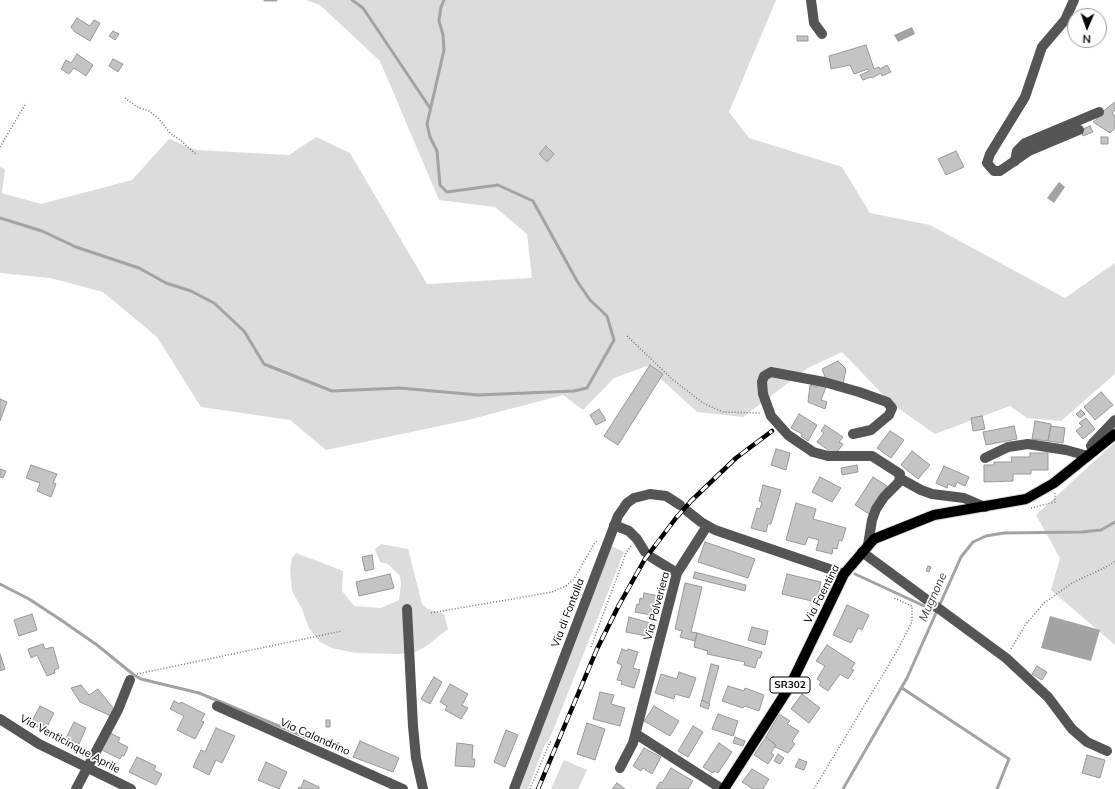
<!DOCTYPE html>
<style>
body{margin:0}
#map{position:relative;width:1115px;height:789px;overflow:hidden;background:#fff;font-family:Mulish,sans-serif}
canvas{display:block}
.north{position:absolute;left:1067px;top:8px;width:40px;height:40px;box-sizing:border-box;background:#fff;border:1px solid #999;border-radius:50%;rotate:182deg;font-size:11px;font-weight:700;line-height:16px;text-align:center;color:#000}
.north::after{content:'';display:block;margin:auto;width:14px;height:18px;background:#000;clip-path:polygon(50% 0,100% 100%,50% 72%,0 100%)}
</style>
<div id="map">
<canvas width="1115" height="789"></canvas>
<div class="north">N</div>
</div>
<script>
const context = document.querySelector('canvas').getContext('2d');
context.lineJoin = 'round';
function fill(path, color) { context.fillStyle = color; context.fill(path, 'evenodd'); }
const poly = rows => new Path2D(rows.map(r => 'M' + r).join(''));
function stroke(path, color, width, dash) { context.strokeStyle = color; context.lineWidth = width; context.lineCap = dash ? 'butt' : 'round'; context.setLineDash(dash || []); context.stroke(path); }
function write(font, color, halo, rows, align = 'center') {
  context.font = font + ' Mulish,sans-serif'; context.lineWidth = 3.5; context.setLineDash([]); context.textBaseline = 'middle'; context.strokeStyle = halo; context.fillStyle = color; for (const [text, x, y, turn = 0] of rows) {
    context.save(); context.translate(x, y); context.rotate((+turn || 0) * Math.PI / 180); context.textAlign = isNaN(turn) ? turn : align; if (halo) context.strokeText(text, 0, 0); context.fillText(text, 0, 0); context.restore();
  }
}
fill(poly([
 [306,0,776,0,729,112,749,138,842,167,870,213,930,225,1065,298,1115,263,1115,374,1061,421,1027,418,1010,406,935,434,892,404,842,352,808,368,743,417,697,412,647,366,614,378,583,410,563,395,468,420,326,450,290,420,201,407,157,337,103,292,50,278,0,273,0,167,5,169,2,193,41,204,132,180,169,139,196,150,289,155,316,137,350,153,427,284,532,278,527,234,495,207,439,200,380,61,320,5],
 [1115,442,1115,645,1051,590,1060,558,1036,515],
 [381,544,408,549,422,604,428,609,444,614,448,629,425,647,415,652,398,654,355,653,332,648,320,642,309,628,302,609,292,591,290,570,292,558,296,553,343,571,342,591,354,606,381,608,399,600,401,584,400,576,388,564,380,562,375,549],
 [611,546,624,552,550,738,545,744,528,789,518,789],
 [564,760,587,770,578,789,551,789]
]), '#dcdcdc');
fill(poly([
 [912,27,915,34,898,42,894,35],
 [1059,182,1065,187,1054,203,1047,198],
 [1050,616,1100,630,1091,661,1041,648]
]), '#a3a3a3');
stroke(poly([
 [265,0,276,0],
 [352,0,363,8,430,108],
 [0,218,42,231,76,247,139,268,166,283,191,291,214,303,244,331,264,364,332,391,400,388,478,395,574,391,587,388,614,340,607,316,590,300,577,281,533,201,498,185,447,192,440,185,437,151,430,137,427,124,444,50,443,35,439,21,441,7,444,0],
 [855,574,935,611],
 [0,584,29,599,61,620,97,645,134,675,141,679,199,693,332,748],
 [902,688,1009,759,997,789],
 [843,789,907,678,961,557,973,542,986,536,1004,533,1082,532,1101,530,1115,522]
]), '#a3a3a3', 3);
const building = poly([
 [77,18,90,26,94,20,100,23,90,41,75,32,71,27,77,18],
 [113,31,119,34,115,40,109,36,113,31],
 [797,36,808,36,808,41,797,41,797,36],
 [866,45,874,69,879,67,880,69,887,65,891,72,882,76,881,73,872,78,871,77,863,80,860,75,869,71,868,69,854,74,850,65,831,69,829,56,866,45],
 [77,54,93,65,86,76,74,68,69,74,61,69,66,60,71,63,77,54],
 [113,59,123,64,118,72,109,66,113,59],
 [1115,102,1115,110,1112,113,1115,116,1115,128,1110,133,1093,122,1097,119,1098,115,1115,102],
 [1090,126,1093,132,1083,136,1081,130,1090,126],
 [1101,137,1108,137,1108,144,1101,144,1101,137],
 [546,146,554,154,547,162,539,154,546,146],
 [956,151,964,167,946,175,938,159,956,151],
 [838,361,846,369,843,384,826,379,822,369,838,361],
 [650,365,663,374,618,445,604,436,650,365],
 [818,384,826,387,821,400,827,402,825,409,808,402,810,385,817,387,818,384],
 [1101,392,1113,405,1095,420,1084,407,1101,392],
 [0,399,7,402,0,421,0,399],
 [599,409,606,420,596,425,590,415,599,409],
 [1081,410,1085,414,1080,418,1076,414,1081,410],
 [799,414,817,425,808,441,801,436,802,434,791,428,799,414],
 [982,416,985,429,973,431,971,418,982,416],
 [1086,418,1095,429,1083,439,1076,431,1082,426,1079,423,1086,418],
 [1035,421,1051,424,1048,441,1032,439,1035,421],
 [825,425,843,437,839,442,843,444,835,455,817,442,824,433,821,431,825,425],
 [1014,426,1017,439,986,445,983,432,1014,426],
 [1051,426,1065,428,1063,443,1048,441,1051,426],
 [890,431,904,440,891,458,877,448,890,431],
 [776,449,790,453,786,470,771,465,776,449],
 [912,451,930,465,918,479,901,465,912,451],
 [1030,453,1048,453,1048,470,1031,470,1031,474,1013,474,1013,481,984,482,984,465,994,465,994,462,1012,462,1011,457,1030,457,1030,453],
 [31,465,57,474,53,483,56,484,51,497,37,491,40,483,26,478,31,465],
 [857,465,858,472,842,475,841,468,857,465],
 [944,466,969,477,965,486,957,482,955,487,948,484,947,488,936,483,944,466],
 [0,469,6,471,3,478,0,477,0,469],
 [820,477,841,488,832,502,812,492,820,477],
 [873,477,887,486,869,514,855,505,873,477],
 [763,485,781,490,771,524,768,524,766,532,751,528,757,508,760,509,762,502,759,501,763,485],
 [796,503,816,509,813,519,846,528,842,541,839,540,837,549,833,548,832,554,816,550,819,540,808,537,805,545,786,540,796,503],
 [705,542,755,559,748,578,698,562,705,542],
 [372,555,374,569,365,571,362,557,372,555],
 [928,566,931,567,929,572,926,571,928,566],
 [695,572,746,585,745,591,693,578,695,572],
 [390,574,394,588,359,596,356,582,390,574],
 [787,574,821,582,816,602,782,594,787,574],
 [685,583,702,587,691,632,697,633,695,641,680,637,682,631,675,629,685,583],
 [644,593,659,596,656,616,635,612,637,604,639,605,640,598,643,599,644,593],
 [847,605,869,615,862,630,858,628,851,643,833,635,847,605],
 [32,614,37,630,19,636,14,620,32,614],
 [629,617,654,624,652,637,626,632,629,617],
 [752,627,768,631,765,645,748,640,752,627],
 [697,633,762,652,760,658,758,658,755,668,744,665,745,662,707,654,708,651,694,647,697,633],
 [43,644,45,649,53,647,59,668,54,670,55,673,47,676,37,655,31,658,28,649,43,644],
 [827,645,855,663,851,669,854,670,848,679,840,674,828,691,819,685,821,682,817,679,825,666,816,661,827,645],
 [622,649,627,651,628,649,638,652,633,668,640,670,634,688,621,684,622,681,617,680,622,665,617,663,622,649],
 [0,654,5,669,0,671,0,654],
 [711,664,719,666,709,703,702,700,711,664],
 [1037,666,1047,672,1042,680,1032,674,1037,666],
 [679,672,696,678,689,698,675,694,674,699,655,693,661,674,677,679,679,672],
 [434,677,442,682,430,704,421,699,434,677],
 [450,684,468,694,462,705,468,708,461,719,445,710,447,706,440,702,450,684],
 [81,685,89,695,98,689,114,709,111,716,80,702,71,688,81,685],
 [728,686,744,691,745,688,764,695,759,711,745,706,743,708,722,701,728,686],
 [600,692,614,695,611,704,625,708,620,726,593,719,600,692],
 [802,694,820,708,809,723,791,709,802,694],
 [702,700,710,704,708,709,700,706,702,700],
 [174,701,180,704,181,702,205,714,201,721,204,722,195,739,177,730,184,716,170,709,174,701],
 [40,706,54,713,45,731,31,723,40,706],
 [654,706,679,721,670,736,644,721,654,706],
 [718,714,738,721,733,736,712,729,718,714],
 [779,714,790,721,787,724,799,731,792,741,795,744,788,753,775,747,776,745,766,737,779,714],
 [326,720,330,720,330,727,326,727,326,720],
 [74,722,86,728,79,744,66,738,74,722],
 [587,723,605,729,595,760,577,754,587,723],
 [693,726,703,732,688,757,678,751,693,726],
 [216,728,235,736,222,763,216,760,209,775,193,767,201,750,205,752,216,728],
 [506,730,518,735,505,767,494,762,506,730],
 [110,733,120,738,118,742,128,747,124,756,122,755,120,759,100,749,110,733],
 [735,737,745,741,743,746,733,743,735,737],
 [766,737,776,745,771,753,774,755,768,764,754,755,766,737],
 [360,741,399,758,393,772,353,757,360,741],
 [457,743,473,745,472,759,475,759,474,767,455,766,457,743],
 [719,743,732,752,718,773,714,771,713,773,703,767,719,743],
 [644,748,661,757,652,774,643,768,641,771,633,766,644,748],
 [778,754,784,758,780,764,774,761,778,754],
 [1087,755,1105,760,1100,778,1082,773,1087,755],
 [137,757,156,766,154,770,162,774,156,785,129,772,137,757],
 [799,759,807,762,804,770,795,767,799,759],
 [266,762,287,772,279,789,258,780,266,762],
 [671,768,693,781,688,789,656,789,660,782,662,783,671,768],
 [752,769,769,779,763,789,753,789,742,782,752,769],
 [304,780,319,787,319,789,298,789,299,787,301,788,304,780],
 [617,783,625,789,612,789,617,783]
]);
fill(building, '#c4c4c4');
stroke(building, '#999', 1);
const major = poly([
 [724,789,790,686,844,574,874,539,934,515,1026,499,1054,483,1115,434]
]);
stroke(major, '#dbdbdb', 12);
stroke(poly([
 [125,98,137,107,149,111,159,119,170,133,180,140,197,155],
 [0,147,26,103],
 [627,336,672,379,703,403,723,412,760,413],
 [1031,508,1055,502,1055,493],
 [431,613,552,592,566,586,574,579,594,544,597,541],
 [591,647,626,553,631,546],
 [1011,649,1026,624,1044,603,1072,583,1108,566,1115,561],
 [137,674,342,631],
 [530,789,550,742,552,743],
 [814,789,897,651,912,622,912,606,894,598]
]), '#777', 1.5, [1, 2]);
stroke(poly([
 [811,0,814,23,822,34],
 [1074,0,1065,20,1042,47,1025,97,990,154,987,163,994,171,1000,171,1029,151,1079,130],
 [1015,161,1017,151,1025,143,1099,112],
 [853,434,871,430,889,415,892,408,887,402,859,392,824,382,771,372,764,376,762,382,763,394,771,416,788,435,813,452,828,456,872,456,900,474,899,482,884,497,876,509,872,520,868,545],
 [1094,451,1091,446,1093,443,1115,420],
 [985,458,1008,447,1028,444,1066,450,1088,456],
 [901,479,921,490,932,494,964,498,985,507],
 [687,511,701,522,715,530,844,574],
 [614,525,629,531,637,539,645,552],
 [862,552,1006,658,1048,697,1072,729,1087,742,1107,751],
 [651,557,677,573],
 [407,609,413,726,416,758,423,789],
 [217,706,403,789],
 [0,719,39,744,131,789],
 [636,734,722,789],
 [620,768,633,743,677,573,707,526],
 [76,789,118,710,130,680],
 [514,789,618,516,627,503,634,498,650,494,666,496,680,505]
]), '#555', 10);
stroke(major, '#000', 10);
const rail = poly([
 [538,789,597,649,619,605,645,559,676,518,691,501,736,458,772,431]
]);
stroke(rail, '#000', 4.5);
stroke(rail, '#fff', 3, [9]);
for (const [x, y, w] of [
 [790,685,40]
]) { const box = new Path2D(); box.roundRect(x - w / 2, y - 8, w, 16, 3); context.fillStyle = '#fff'; context.fill(box); stroke(box, '#000', 1); }
write('bold 10px', '#000', null, [
 ["SR302",790,685]
]);
write('11px', '#000', '#fff', [
 ["Via Faentina",822,594,-63],
 ["Via Polveriera",657,606,-75],
 ["Via di Fontalla",568,613,-69],
 ["Via Calandrino",315,737,24],
 ["Via Venticinque Aprile",70,744,28]
]);
write('italic 12px', '#444', '#fff', [
 ["Mugnone",933,597,-66]
]);
</script>
